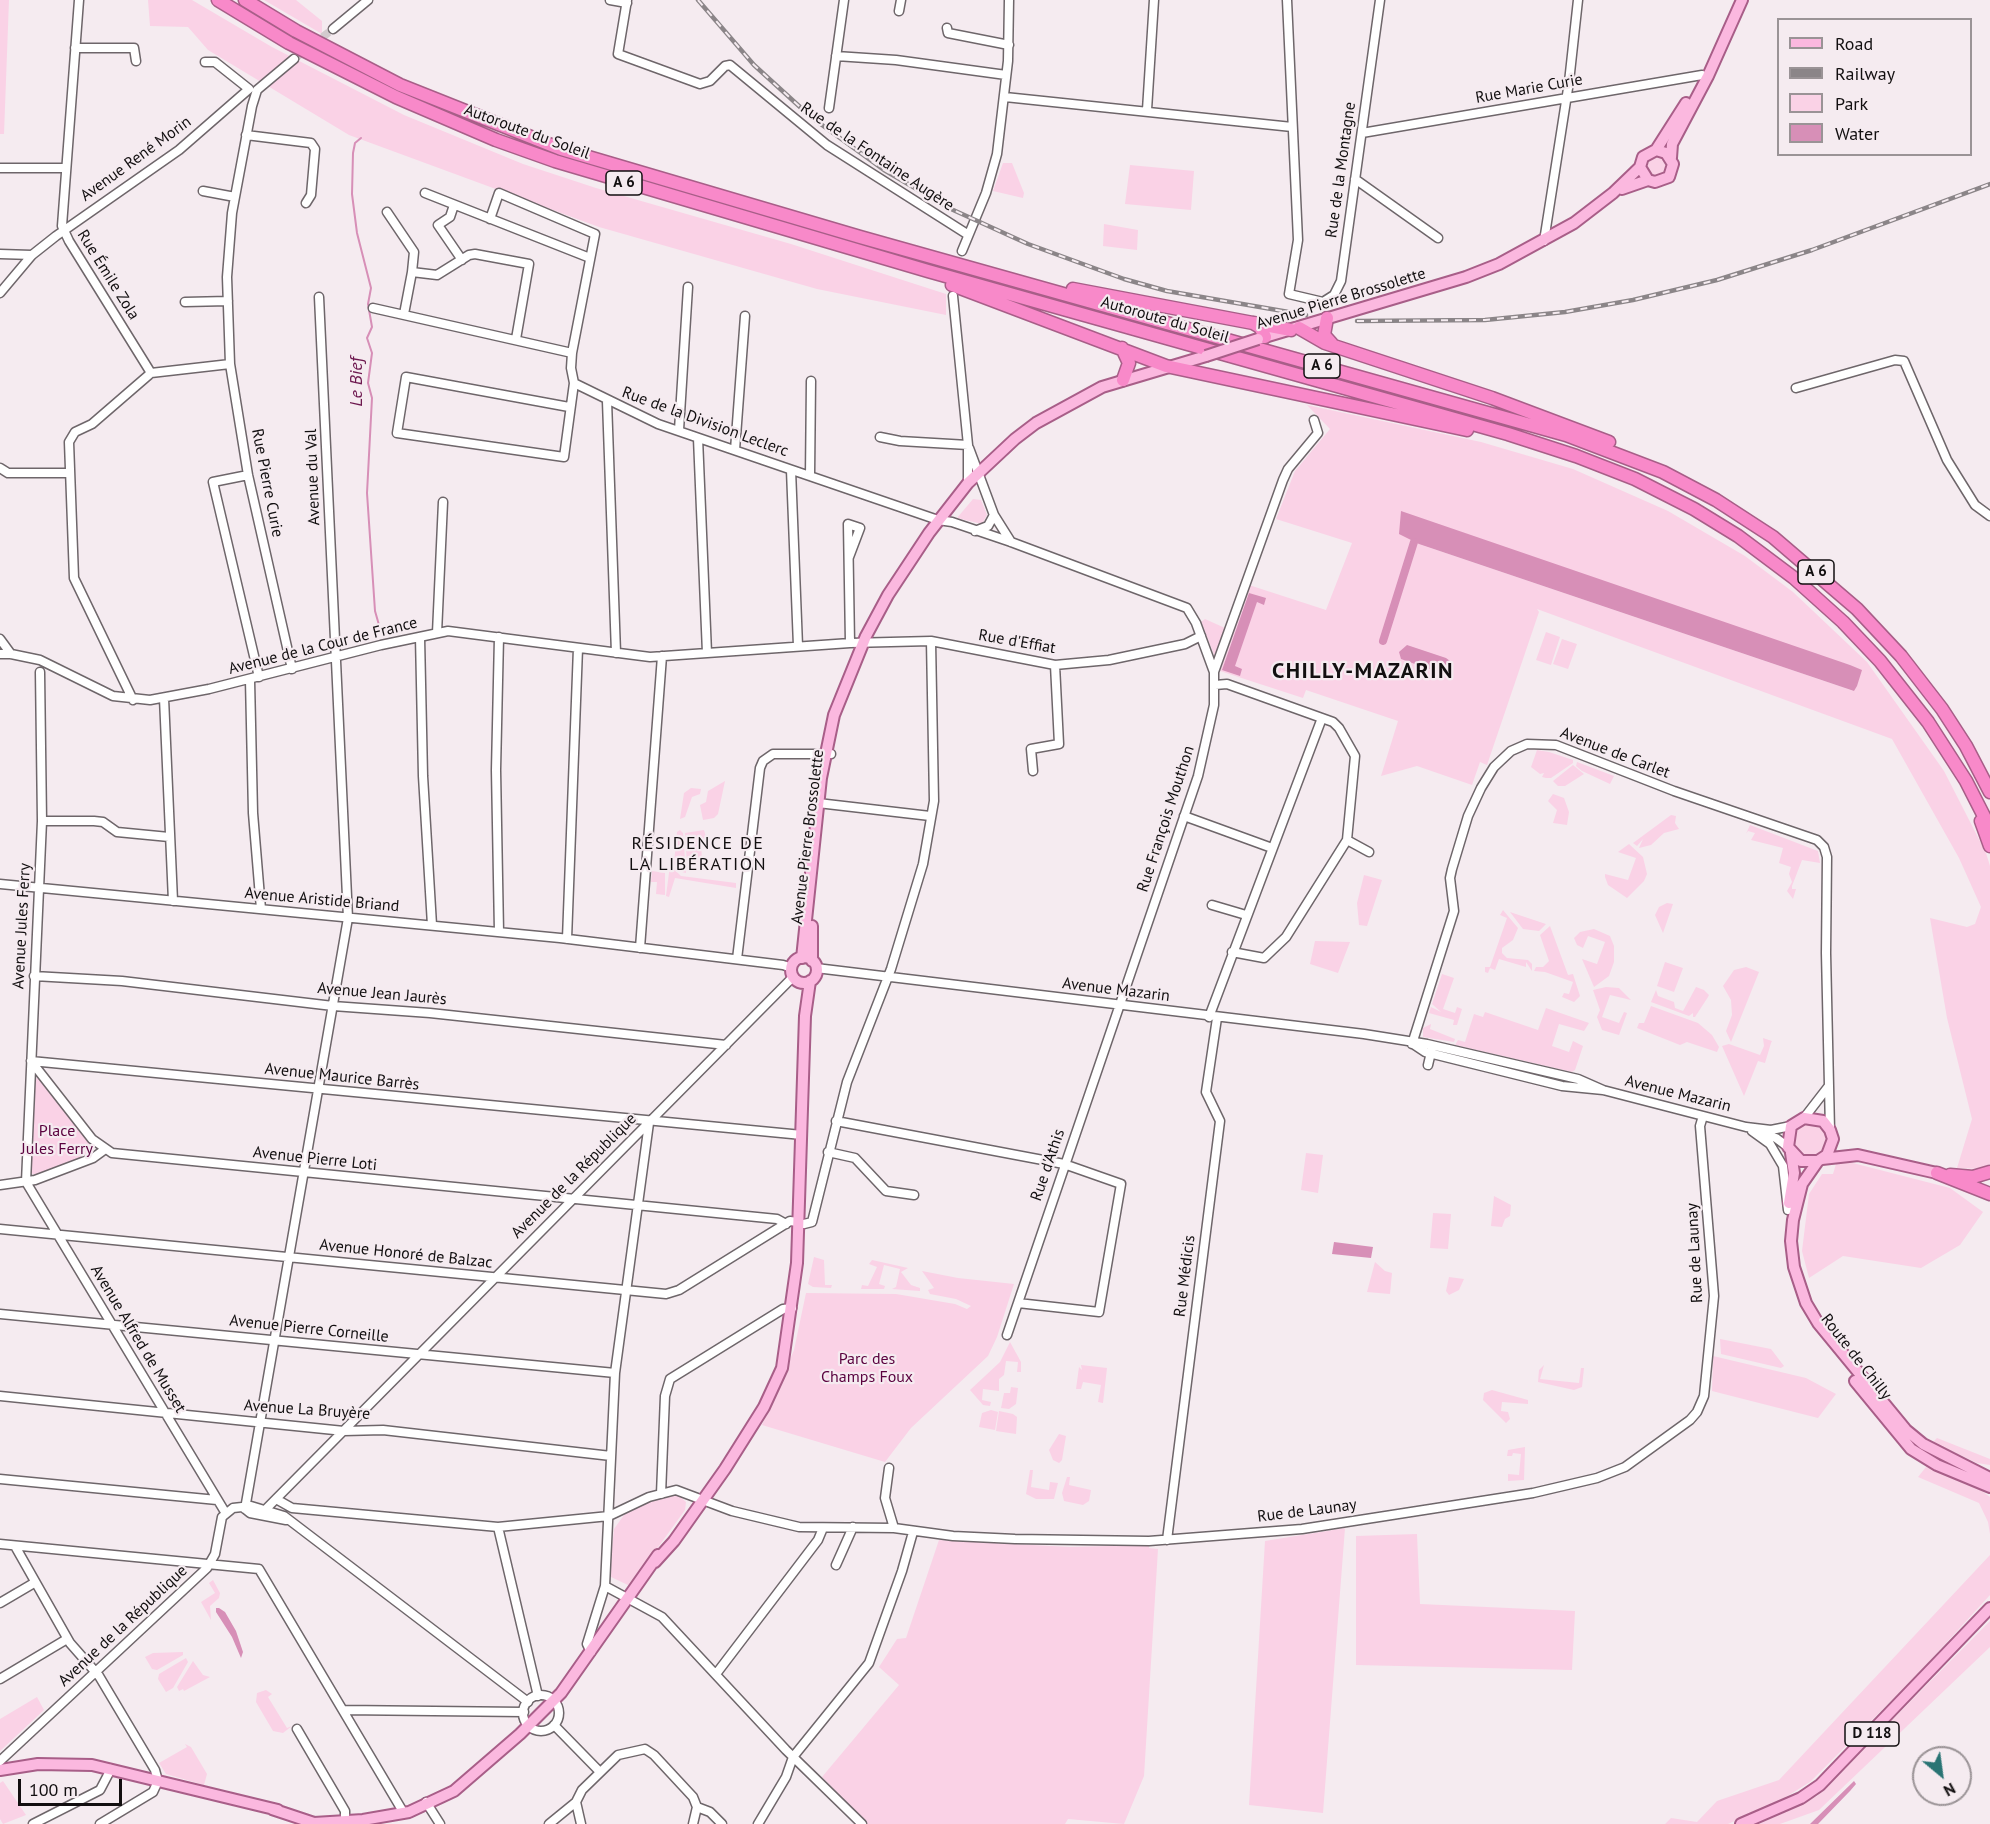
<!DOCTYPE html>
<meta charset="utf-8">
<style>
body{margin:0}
#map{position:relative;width:1990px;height:1824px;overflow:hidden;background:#f5ebf0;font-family:"PT Sans",sans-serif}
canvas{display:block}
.legend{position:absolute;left:1777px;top:18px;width:195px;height:138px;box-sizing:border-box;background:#f5ebf0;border:2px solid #9a9396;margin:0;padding:8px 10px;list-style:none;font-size:18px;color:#120f10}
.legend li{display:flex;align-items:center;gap:12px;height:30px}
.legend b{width:30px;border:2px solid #9a9396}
.north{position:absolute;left:1912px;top:1746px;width:60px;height:60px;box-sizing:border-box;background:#f5ebf0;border:2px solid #9a9396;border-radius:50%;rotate:151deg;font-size:16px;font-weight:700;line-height:24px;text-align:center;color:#120f10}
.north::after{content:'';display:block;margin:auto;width:21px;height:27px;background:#297474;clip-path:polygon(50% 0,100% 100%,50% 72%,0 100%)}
.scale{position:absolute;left:18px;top:1779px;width:104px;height:27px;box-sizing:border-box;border:3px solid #120f10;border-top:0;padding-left:8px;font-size:18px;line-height:21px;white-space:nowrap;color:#120f10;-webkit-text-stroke:4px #f5ebf0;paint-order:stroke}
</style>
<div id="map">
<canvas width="1990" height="1824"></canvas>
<ul class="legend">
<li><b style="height:8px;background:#fbb8df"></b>Road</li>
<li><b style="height:8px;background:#8b8588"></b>Railway</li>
<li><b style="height:16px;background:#fad2e6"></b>Park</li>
<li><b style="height:16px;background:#d78fb7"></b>Water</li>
</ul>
<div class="north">N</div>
<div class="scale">100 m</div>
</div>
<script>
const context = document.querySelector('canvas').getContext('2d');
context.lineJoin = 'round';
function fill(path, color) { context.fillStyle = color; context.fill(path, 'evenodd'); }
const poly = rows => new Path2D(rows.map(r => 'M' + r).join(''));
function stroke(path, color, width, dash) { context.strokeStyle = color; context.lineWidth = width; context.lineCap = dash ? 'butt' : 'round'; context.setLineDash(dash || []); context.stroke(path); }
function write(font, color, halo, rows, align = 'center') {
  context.font = font + ' "PT Sans",sans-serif'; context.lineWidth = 4.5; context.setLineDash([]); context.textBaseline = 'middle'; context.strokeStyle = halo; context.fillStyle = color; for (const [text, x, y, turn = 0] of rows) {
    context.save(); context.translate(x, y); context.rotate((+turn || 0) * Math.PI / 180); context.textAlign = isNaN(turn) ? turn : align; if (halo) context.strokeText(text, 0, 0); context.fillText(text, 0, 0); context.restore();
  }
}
fill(poly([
 [0,0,9,0,4,134,0,134],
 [148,0,192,0,272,47,404,115,523,164,596,188,791,244,946,294,946,315,817,289,599,227,349,135,208,50,188,27,150,26],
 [264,0,296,0,322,21,322,34],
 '1647 168a10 10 0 1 1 20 0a10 10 0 1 1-20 0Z',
 [1003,163,1012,163,1024,193,1023,198,993,191],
 [1130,165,1194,171,1191,210,1125,204],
 [1104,224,1138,230,1137,250,1103,246],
 [1307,405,1481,442,1573,469,1668,511,1745,556,1793,592,1867,662,1944,771,1986,853,1990,866,1990,1164,1981,1169,1957,1168,1972,1119,1947,1018,1930,918,1967,927,1975,924,1981,907,1959,858,1892,739,1537,609,1539,612,1487,765,1480,762,1472,785,1417,766,1381,776,1398,721,1306,690,1303,698,1220,671,1249,585,1326,610,1352,543,1276,519,1295,471,1330,429],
 [1419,544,1850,665,1856,684,1854,691],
 [973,499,981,500,987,515,982,524,957,518],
 [1205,619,1225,628,1215,657,1201,622],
 [1546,632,1560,637,1551,665,1536,660],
 [1562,639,1577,644,1568,669,1553,664],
 [1537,750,1549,752,1573,760,1573,763,1551,778,1546,778,1542,777,1544,773,1540,774,1531,767],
 [1577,762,1614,776,1610,784,1582,771,1576,766],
 [1573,765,1584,774,1565,786,1558,786,1553,781],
 [725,781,718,814,714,818,703,820,700,805,706,802,708,791],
 [691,788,701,789,700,794,692,797,685,817,680,819,684,793],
 [1553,794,1564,798,1569,812,1567,825,1553,823,1557,810,1548,801],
 [1671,815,1676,816,1675,823,1679,829,1664,833,1651,845,1639,848,1643,839,1637,846,1633,843],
 [1750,825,1818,851,1820,863,1802,860,1792,886,1792,889,1796,889,1793,899,1787,891,1792,882,1789,874,1791,867,1779,863,1783,848,1751,840,1755,833,1748,831,1746,834],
 [680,830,683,833,686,873,678,871,674,863,677,832],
 [704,830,706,837,701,842,702,861,687,864,685,833],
 [1629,844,1643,857,1647,874,1644,881,1627,898,1608,885,1605,877,1605,874,1628,880,1636,858,1618,852],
 [670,865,681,876,736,883,736,888,675,878,669,897,666,896],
 [652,871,665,873,665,895,656,894,657,882,651,882],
 [1364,875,1382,880,1367,926,1359,925,1357,903],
 [1667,903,1673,904,1663,933,1655,915,1659,907],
 [1503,910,1518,928,1513,940,1502,948,1502,953,1507,958,1528,960,1532,964,1532,971,1526,962,1526,967,1499,959,1495,970,1490,968,1488,973,1485,972,1485,967,1490,967,1507,918,1500,915],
 [1510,912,1546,924,1539,931,1523,929],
 [1550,926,1568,975,1573,974,1580,996,1574,1002,1562,997,1564,993,1569,994,1573,982,1545,972,1534,971,1536,967,1543,967,1549,961,1540,935],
 [1594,929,1610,936,1614,946,1614,962,1609,976,1594,987,1582,959,1597,964,1605,942,1588,936,1583,948,1577,945,1574,938,1580,932],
 [1315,941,1350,942,1338,973,1310,964],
 [1665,962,1683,968,1674,992,1657,986],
 [1746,967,1759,972,1731,1042,1726,1031,1732,1015,1731,1000,1723,986,1734,970],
 [1442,974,1454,978,1443,1009,1455,1013,1457,1007,1462,1009,1457,1025,1453,1025,1454,1020,1429,1013,1431,1007,1441,1012,1432,1004],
 [1606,987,1619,988,1631,1000,1610,995,1602,1017,1619,1023,1624,1012,1627,1013,1619,1035,1602,1030,1597,1017,1600,1010,1593,990],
 [1696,987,1704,990,1709,995,1708,997,1695,1017,1693,1017,1693,1013,1689,1016,1651,1002,1656,990,1658,996,1674,1002,1675,1008,1683,1011],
 [1651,1006,1698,1023,1712,1035,1719,1047,1717,1052,1687,1042,1680,1045,1637,1028,1639,1023,1644,1023],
 [1546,1008,1589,1023,1584,1031,1559,1024,1552,1046,1569,1052,1573,1041,1583,1046,1575,1070,1572,1072,1455,1045,1458,1040,1465,1042,1474,1014,1483,1017,1485,1012,1538,1030],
 [1431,1024,1430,1029,1455,1039,1454,1042,1423,1037,1423,1028],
 [1763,1038,1772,1041,1771,1043,1765,1063,1758,1061,1744,1096,1722,1046,1729,1044,1760,1055,1764,1046],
 [38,1078,94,1148,91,1154,36,1175,31,1173,35,1079],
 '1792 1141a18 18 0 1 1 36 0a18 18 0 1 1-36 0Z',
 [1306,1153,1323,1155,1318,1193,1301,1190],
 [1845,1161,1950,1188,1983,1212,1960,1245,1921,1268,1843,1256,1809,1278,1802,1251,1809,1194,1822,1174,1833,1174,1836,1164],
 [1494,1196,1511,1205,1510,1216,1505,1219,1502,1227,1491,1226],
 [1433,1213,1451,1214,1448,1249,1430,1248],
 [814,1257,824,1260,825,1285,832,1285,831,1288,813,1287,808,1284],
 [872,1260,908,1268,901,1272,911,1285,920,1288,920,1291,892,1289,896,1287,900,1269,884,1265,879,1284,885,1286,884,1289,861,1289,862,1285,868,1286,877,1267,869,1264],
 [1375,1262,1385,1271,1392,1273,1390,1294,1367,1292],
 [922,1271,958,1278,1014,1284,997,1337,988,1356,911,1428,885,1462,762,1425,794,1350,806,1293,896,1294,955,1304,967,1309,971,1306,956,1299,930,1294,928,1290,934,1288],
 [1449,1277,1464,1279,1459,1290,1449,1295,1446,1291],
 [1720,1339,1771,1349,1784,1366,1781,1368,1721,1354],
 [1010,1342,1021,1362,1021,1372,1017,1372,1018,1362,1006,1361,1004,1375,999,1379,999,1391,983,1389,982,1400,991,1402,990,1406,983,1405,970,1390,1000,1362],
 [1713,1356,1806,1378,1836,1394,1818,1418,1712,1391],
 [1081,1365,1107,1368,1103,1403,1098,1402,1101,1385,1083,1382,1081,1389,1076,1389,1079,1367,1082,1370],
 [1544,1365,1540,1379,1579,1383,1581,1368,1584,1368,1582,1387,1574,1390,1538,1382,1539,1370],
 [1011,1387,1018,1388,1016,1404,1009,1409,1001,1408,1004,1393,1010,1393],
 [1492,1390,1528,1400,1528,1404,1502,1402,1501,1411,1508,1412,1510,1419,1506,1423,1483,1400,1484,1393],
 [991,1410,998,1412,995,1430,979,1427,982,1413],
 [999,1411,1013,1414,1017,1417,1016,1434,996,1431],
 [1059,1434,1066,1436,1062,1460,1059,1463,1053,1460,1049,1450],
 [1937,1438,1990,1459,1990,1465,1977,1463,1933,1442],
 [1525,1447,1524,1480,1508,1481,1508,1474,1519,1475,1521,1454,1513,1453,1512,1456,1507,1456,1508,1450],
 [1926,1467,1974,1485,1990,1497,1990,1534,1988,1522,1979,1503,1918,1477],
 [1030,1470,1033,1470,1031,1487,1049,1490,1050,1482,1058,1483,1054,1499,1036,1499,1026,1494],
 [1067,1477,1070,1477,1069,1485,1091,1490,1089,1501,1083,1505,1064,1501,1062,1493],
 [678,1495,686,1502,685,1510,630,1586,609,1576,614,1529,624,1515,650,1500],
 [1345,1528,1323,1813,1249,1805,1265,1541],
 [1417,1534,1420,1604,1575,1611,1572,1670,1356,1665,1356,1536],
 [939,1540,1070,1547,1149,1545,1149,1548,1158,1549,1144,1776,1124,1824,1068,1819,1065,1824,868,1824,822,1777,899,1685,879,1667,897,1639,906,1638],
 [1990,1555,1990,1595,1916,1676,1810,1782,1781,1800,1728,1824,1665,1824,1671,1818,1697,1822,1717,1801,1779,1780],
 [213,1580,220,1593,219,1598,210,1606,211,1620,201,1602,215,1593,209,1583],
 [1990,1621,1990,1647,1819,1810,1780,1824,1759,1824,1817,1796],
 [183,1652,183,1655,157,1670,152,1669,145,1657,153,1653],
 [186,1658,188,1662,173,1688,166,1692,158,1679,159,1674],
 [193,1661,203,1675,210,1677,184,1691,183,1689,179,1691,177,1687],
 [266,1690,272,1694,268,1697,287,1728,292,1726,283,1733,273,1731,256,1702,257,1693],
 [37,1697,44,1710,0,1751,0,1719],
 [185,1744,191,1747,207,1774,204,1785,166,1774,159,1763,187,1747],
 [3,1781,26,1815,3,1824,0,1819,0,1783]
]), '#fad2e6');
fill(poly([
 [1401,511,1850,665,1862,670,1857,686,1854,691,1419,544,1399,534],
 [1249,593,1266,598,1264,605,1257,602,1235,666,1242,669,1240,676,1222,670],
 [1407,645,1446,658,1450,661,1450,668,1443,672,1429,669,1401,659,1399,652],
 [1334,1242,1373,1247,1371,1258,1332,1254],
 [219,1608,225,1612,236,1631,243,1652,241,1658,232,1637,216,1612,216,1608],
 [1854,1781,1856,1784,1850,1791,1818,1824,1810,1824]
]), '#d78fb7');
stroke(poly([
 [361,138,355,143,353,153,352,194,357,233,371,288,368,304,372,327,367,338,372,353,368,383,372,398,367,493,375,611,381,632]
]), '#d78fb7', 2);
stroke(poly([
 [1383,641,1414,542]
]), '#d78fb7', 8);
stroke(poly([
 [294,59,333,29]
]), '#d3cace', 8, [8, 4]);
const minor = poly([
 [79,0,62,226,69,241,151,373],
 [610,0,627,3],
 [627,0,618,54,700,84,710,81,725,66,730,65,827,145,967,234],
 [1287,0,1298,240,1289,294,1323,302,1334,295,1341,281,1380,0],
 [899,11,901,0],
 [947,28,948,33,1009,45],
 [333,29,368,0],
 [75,48,134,48,136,61],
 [836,56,896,60,1006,75],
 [205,62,215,62,249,89],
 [1005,97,1292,127],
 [829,108,844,0],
 [1147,110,1154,0],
 [1362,133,1702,75],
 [246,135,311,143,315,149,311,195,306,203],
 [0,168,66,168],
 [1355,179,1438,238],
 [203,191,235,197],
 [425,193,590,258],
 [454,205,450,217,438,225,462,260],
 [387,212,414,252,412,272],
 [490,219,499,193,595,234,572,353,571,368,574,383,658,424,938,520,952,522,1011,542,1187,608,1196,623,1214,672],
 [1544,241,1569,82,1578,0],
 [962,251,986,193,997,154,1008,61,1009,0],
 [0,254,32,255],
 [0,293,32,255,56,236,179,150,249,89],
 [953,296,968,445,968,483],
 [185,302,228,301],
 [373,308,572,353],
 [404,314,412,272,437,275,469,255,475,254,529,264,516,339],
 [151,373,230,364],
 [1796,388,1895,360,1904,361,1947,460,1975,505,1990,516],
 [607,401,616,653],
 [569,407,406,377,397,433,564,457,574,383],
 [679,430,688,287],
 [880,437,900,441,968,445],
 [698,438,707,653],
 [969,448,994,515,1011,542],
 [735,450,745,316],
 [0,468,8,473,69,473],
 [791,470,798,646],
 [248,475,213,482,259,677],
 [810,476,811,381],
 [975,531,988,526,994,515],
 [849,557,860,528,848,524,850,643],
 [437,633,443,502],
 [420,637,423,776,432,925],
 [499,637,496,770,499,932],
 [0,639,11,654],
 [0,654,11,654,40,660,113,696,150,700,209,689,381,645,448,631,650,657,850,643,931,641,1055,665,1109,660,1185,644,1201,636],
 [292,669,248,475,230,364,227,277,232,213,252,106,257,90,294,59],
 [40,672,42,821,26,1182,225,1512],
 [250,680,253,813,261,909],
 [1215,685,1227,684,1333,722,1339,728,1355,756,1347,840,1286,937,1264,958,1232,952],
 [164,698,173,901],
 [133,700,74,578,69,442,75,432,92,424,151,373],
 [1033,771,1031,749,1059,744,1055,665],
 [818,803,930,816],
 [1184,816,1272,848],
 [42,821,94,821,103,822,117,832,169,837],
 [1347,840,1369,852],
 [0,884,560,938,783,965,792,968],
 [1212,905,1246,915],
 [567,939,578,648],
 [640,948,662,656],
 [737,959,760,768,763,761,773,754,831,754],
 [816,968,1364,1034,1427,1044,1578,1079,1603,1090],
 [34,976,122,981,333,1006,430,1013,726,1045],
 [1209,1017,1322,718],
 [1412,1044,1454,911,1450,878,1452,869,1468,816,1481,788,1494,767,1511,751,1527,744,1556,745,1674,791,1817,840,1824,847,1827,857,1826,953,1830,1130],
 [1413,1044,1425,1052,1562,1086,1603,1090,1746,1127,1771,1130,1791,1126],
 [31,1061,92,1139,112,1153,777,1219,786,1224],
 [31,1061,802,1135],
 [1428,1065,1432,1048],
 [1804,1118,1828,1087],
 [836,1121,1064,1164,1121,1184,1099,1312,1018,1303],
 [1752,1131,1770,1144,1783,1166,1788,1210],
 [1759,1133,1776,1138,1788,1147],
 [828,1152,855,1158,886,1191,914,1195],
 [0,1185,35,1180,93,1158,104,1150],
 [804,1224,812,1222,847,1082,891,969,923,864,934,801,931,641],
 [0,1229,666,1294,679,1290,790,1221,798,1222],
 [0,1314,615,1373],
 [1007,1335,1198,776,1214,705,1214,672,1283,480,1288,469,1318,433,1314,420],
 [0,1396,344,1431,383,1430,611,1456],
 [889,1468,885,1498,894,1528],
 [0,1479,217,1500],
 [661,1494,665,1396,670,1379,783,1309,792,1308],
 [276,1499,292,1508,498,1527,609,1516,649,1497,676,1490,732,1511,799,1527,894,1528,953,1536,1015,1539,1149,1541,1302,1529,1533,1493,1597,1478,1625,1467,1690,1420,1697,1412,1704,1396,1714,1296,1700,1126,1703,1116],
 [245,1509,348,918,319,297],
 [245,1509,250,1513,286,1520],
 [265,1510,793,977],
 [498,1527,538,1696],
 [1167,1540,1220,1121,1206,1092,1217,1018],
 [0,1544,259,1569,402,1810],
 [15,1546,70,1643,99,1676,155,1770,158,1781,153,1792,100,1824],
 [836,1565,853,1527],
 [605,1586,662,1617,786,1750,862,1824],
 [0,1603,34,1583],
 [591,1652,587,1644,605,1586,615,1373,649,1123],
 [716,1674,818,1540,823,1528],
 [0,1679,67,1639],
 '523 1713a18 18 0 1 1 36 0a18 18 0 1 1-36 0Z',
 [343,1710,524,1712],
 [554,1725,600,1772],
 [297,1729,345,1811,345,1818],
 [0,1761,207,1568,215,1554,222,1517,233,1508,251,1506,284,1516,528,1702],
 [426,1802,440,1824],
 [697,1807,710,1812,722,1824],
 [33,1824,100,1790,111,1769],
 [549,1824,576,1802],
 [581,1824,576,1802,582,1790,618,1755,645,1749,654,1755,693,1797,697,1807,693,1824],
 [758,1824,786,1777,793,1757,869,1663,902,1571,913,1532]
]);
const major = poly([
 [1656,150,1686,103],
 [1671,158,1672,144,1708,76,1742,0],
 [1622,189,1648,180,1655,182,1669,177,1673,164,1666,153,1656,150,1643,157,1640,167,1648,180],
 [1258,339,1466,277,1499,264,1574,223,1613,193,1640,167],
 '791 970a13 13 0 1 1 26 0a13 13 0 1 1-26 0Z',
 [802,958,821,778,834,715,866,636,888,595,929,533,968,483,1015,439,1036,423,1102,387,1206,356],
 [812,961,812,926],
 [1822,1159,1858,1155,1937,1173],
 [1818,1161,1801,1161,1788,1147,1791,1126,1804,1118,1823,1121,1830,1130,1833,1139,1827,1155,1818,1161,1802,1184,1793,1220,1791,1241,1794,1267,1806,1303,1818,1323,1906,1430,1923,1444,1990,1478],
 [1789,1203,1794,1173,1791,1153],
 [1855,1381,1911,1449,1937,1465,1990,1487],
 [655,1562,674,1541,725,1469,764,1407,782,1368,797,1263,805,1016,810,981],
 [0,1770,38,1764,92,1765,278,1810],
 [272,1809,314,1823,363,1820,409,1812,454,1791,520,1734,561,1693,658,1555],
 [1741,1824,1801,1798,1820,1785,1990,1608]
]);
const highway = poly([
 [218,0,289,43,396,97,496,140,555,161,928,271,1508,434,1576,456,1635,479,1694,509,1738,536,1794,578,1843,622,1880,661,1928,722,1966,781,1990,828],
 [245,0,296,31,400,85,561,149,860,237,1566,435,1663,472,1716,500,1773,537,1857,609,1901,656,1942,709,1966,746,1990,792],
 [952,285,1166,366,1467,430],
 [1073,289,1253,323,1260,327,1265,337],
 [1327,318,1324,335,1332,344],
 [1254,323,1291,330],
 [1299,328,1325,343,1492,398,1609,442],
 [1122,348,1129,363,1123,380],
 [1981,821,1990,846],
 [1937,1173,1990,1194],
 [1950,1175,1973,1177,1990,1172]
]);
stroke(minor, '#6e666a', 11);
stroke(major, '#a85e88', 14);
stroke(highway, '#a85e88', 15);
stroke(minor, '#fff', 8);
stroke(major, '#fbb8df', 10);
stroke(highway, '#f889c9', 12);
const rail = poly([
 [698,0,754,65,811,117,884,170,951,209,1028,244,1124,279,1167,291,1306,315],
 [1357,321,1485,320,1565,312,1633,300,1717,280,1812,250,1990,184]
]);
stroke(rail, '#8b8588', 4.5);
stroke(rail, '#f5ebf0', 2, [7]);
const majorBridge = poly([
 [1206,356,1258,339]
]);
stroke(majorBridge, '#a85e88', 14, []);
stroke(majorBridge, '#fbb8df', 10);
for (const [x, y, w] of [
 [624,183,36],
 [1322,366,36],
 [1816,572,36],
 [1872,1734,54]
]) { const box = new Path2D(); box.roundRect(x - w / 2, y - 12, w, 24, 4.5); context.fillStyle = '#f5ebf0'; context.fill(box); stroke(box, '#120f10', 1.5); }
write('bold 15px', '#120f10', null, [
 ["A 6",624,183],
 ["A 6",1322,366],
 ["A 6",1816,572],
 ["D 118",1872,1734]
]);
write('16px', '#120f10', '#f5ebf0', [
 ["Rue Marie Curie",1529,89,-10],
 ["Autoroute du Soleil",527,132,20],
 ["Rue de la Fontaine Augère",877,157,34],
 ["Avenue René Morin",136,159,-36],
 ["Rue de la Montagne",1341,170,-82],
 ["Rue Émile Zola",108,275,58],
 ["Avenue Pierre Brossolette",1341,299,-17],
 ["Autoroute du Soleil",1165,320,16],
 ["Rue de la Division Leclerc",705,422,20],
 ["Avenue du Val",313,477,-92],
 ["Rue Pierre Curie",267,483,79],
 ["Rue d'Effiat",1017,642,10],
 ["Avenue de la Cour de France",323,646,-14],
 ["Avenue de Carlet",1615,753,21],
 ["Rue François Mouthon",1166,819,-72],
 ["Avenue Pierre Brossolette",808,837,-83],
 ["Avenue Aristide Briand",322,900,5],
 ["Avenue Jules Ferry",22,926,-87],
 ["Avenue Mazarin",1116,990,7],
 ["Avenue Jean Jaurès",382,994,5],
 ["Avenue Maurice Barrès",342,1077,6],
 ["Avenue Mazarin",1678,1094,14],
 ["Avenue Pierre Loti",315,1159,6],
 ["Rue d'Athis",1048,1165,-71],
 ["Avenue de la République",574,1176,-45],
 ["Rue de Launay",1695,1253,-93],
 ["Avenue Honoré de Balzac",406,1254,6],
 ["Rue Médicis",1185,1276,-83],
 ["Avenue Pierre Corneille",309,1329,6],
 ["Avenue Alfred de Musset",138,1339,59],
 ["Route de Chilly",1856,1357,52],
 ["Avenue La Bruyère",307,1410,4],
 ["Rue de Launay",1307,1511,-7],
 ["Avenue de la République",123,1626,-43]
]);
write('16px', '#5a023f', '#f5ebf0', [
 ["Place",57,1131],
 ["Jules Ferry",57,1149],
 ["Parc des",867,1359],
 ["Champs Foux",867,1377]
]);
write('italic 18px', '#6d184f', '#f5ebf0', [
 ["Le Bief",357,382,-90]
]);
context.letterSpacing = '1.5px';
write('18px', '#120f10', '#f5ebf0', [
 ["RÉSIDENCE DE",698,844],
 ["LA LIBÉRATION",698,865]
]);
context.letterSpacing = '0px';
context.letterSpacing = '1.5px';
write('bold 22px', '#120f10', '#f5ebf0', [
 ["CHILLY-MAZARIN",1363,672]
]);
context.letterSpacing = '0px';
</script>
